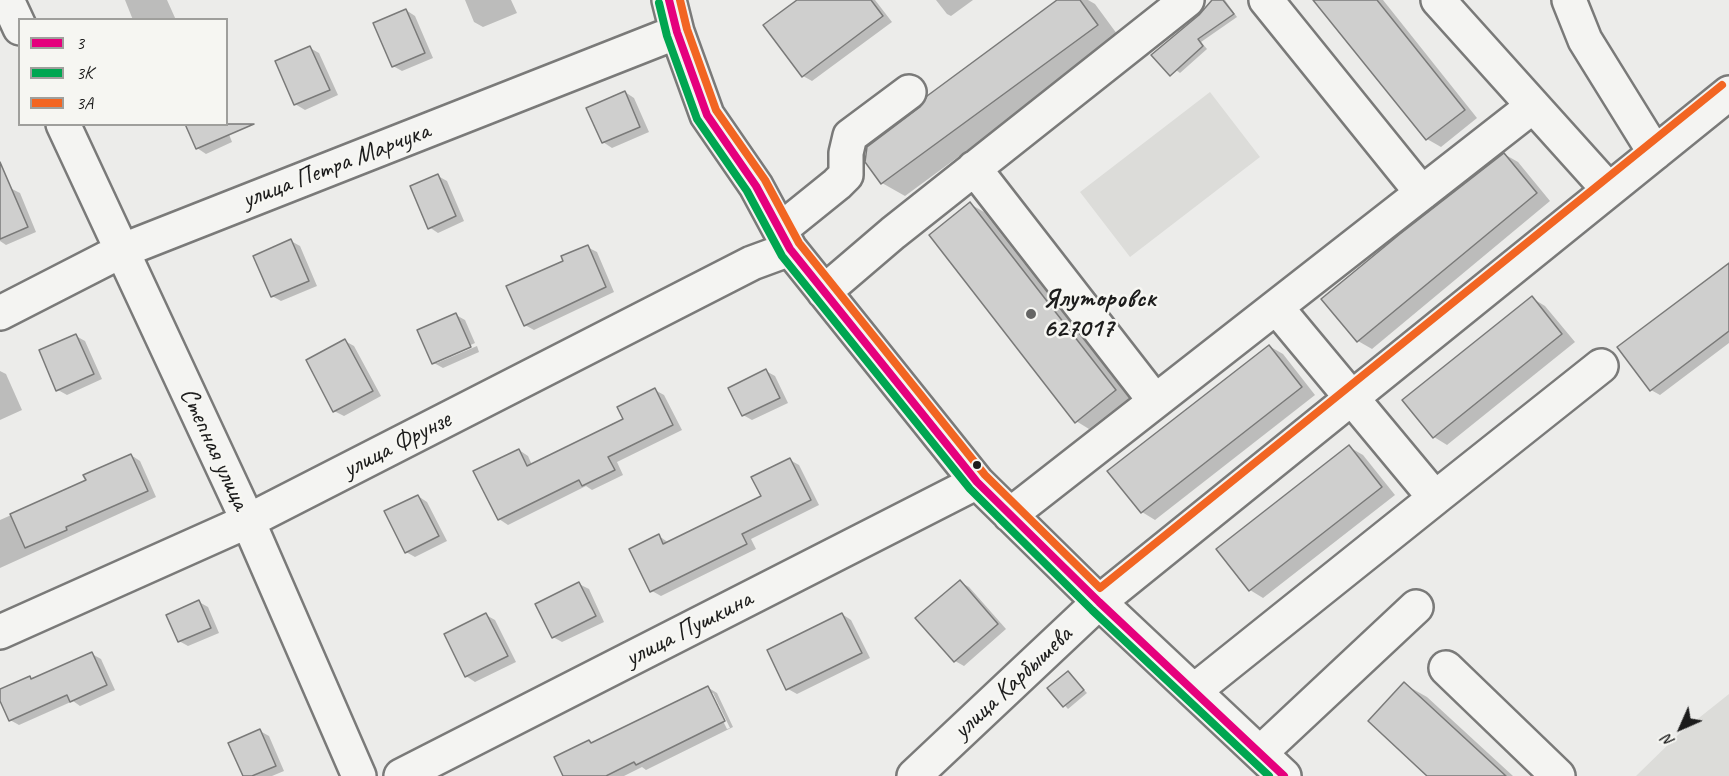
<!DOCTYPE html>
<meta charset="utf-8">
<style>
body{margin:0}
#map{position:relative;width:1729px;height:776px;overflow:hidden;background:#ececea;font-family:Caveat,sans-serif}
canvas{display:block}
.legend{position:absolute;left:18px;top:18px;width:210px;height:108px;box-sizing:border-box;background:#f6f6f2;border:2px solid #9f9f9c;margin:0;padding:8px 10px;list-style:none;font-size:18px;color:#1c1c1c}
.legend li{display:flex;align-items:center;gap:12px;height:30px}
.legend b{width:30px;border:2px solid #9f9f9c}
.north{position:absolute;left:1651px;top:698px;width:60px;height:60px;-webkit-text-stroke:4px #f6f6f2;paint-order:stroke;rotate:225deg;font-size:16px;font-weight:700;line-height:24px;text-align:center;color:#1c1c1c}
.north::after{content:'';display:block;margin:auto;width:21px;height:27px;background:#1c1c1c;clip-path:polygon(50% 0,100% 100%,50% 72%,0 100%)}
</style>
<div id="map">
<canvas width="1729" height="776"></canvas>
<ul class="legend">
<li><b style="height:8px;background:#e5007d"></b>3</li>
<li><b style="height:8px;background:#00a651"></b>3К</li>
<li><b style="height:8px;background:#f26522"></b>3А</li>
</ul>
<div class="north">N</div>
</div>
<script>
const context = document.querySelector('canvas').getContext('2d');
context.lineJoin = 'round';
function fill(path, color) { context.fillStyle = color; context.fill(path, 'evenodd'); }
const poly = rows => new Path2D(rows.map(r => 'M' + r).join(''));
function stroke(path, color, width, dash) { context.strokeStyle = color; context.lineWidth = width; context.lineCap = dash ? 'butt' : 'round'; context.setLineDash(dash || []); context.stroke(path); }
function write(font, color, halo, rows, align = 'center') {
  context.font = font + ' Caveat,sans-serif'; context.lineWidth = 5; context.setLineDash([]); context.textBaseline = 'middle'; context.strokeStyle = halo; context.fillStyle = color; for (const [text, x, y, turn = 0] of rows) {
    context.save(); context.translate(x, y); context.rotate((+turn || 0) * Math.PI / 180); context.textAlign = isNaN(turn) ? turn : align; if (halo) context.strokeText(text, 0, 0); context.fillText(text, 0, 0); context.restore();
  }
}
fill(poly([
 [1210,92,1260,157,1130,257,1080,192],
 [1729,694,1729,776,1636,776,1680,733]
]), '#dcdcd9');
fill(poly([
 [125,0,167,0,176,20,133,20],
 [465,0,511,0,517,13,483,27,474,22],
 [800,0,875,0,892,22,812,81,803,76,765,26],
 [936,0,973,0,951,16,947,14],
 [1060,0,1088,0,1095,4,1120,38,905,196,882,183],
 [1215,0,1225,0,1237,17,1201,42,1207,49,1180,73,1176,70,1200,16],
 [1315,0,1383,0,1477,118,1441,147,1427,139],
 [406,10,415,16,433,58,402,71,393,66],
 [310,48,319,53,338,95,305,110,295,104],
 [625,92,634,98,649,132,612,148,603,142],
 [225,124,232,142,206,154,197,148],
 [1504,154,1518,162,1550,201,1372,349,1358,341,1323,299],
 [438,176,447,181,464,221,438,233,429,227],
 [10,188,20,193,36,232,6,245,0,241,0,193],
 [970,204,984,212,1129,398,1089,429,1076,421],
 [291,241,300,246,317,286,281,301,272,296],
 [587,247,597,252,614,292,534,330,525,325],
 [1729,265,1729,343,1660,395,1651,390],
 [1532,298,1545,306,1575,342,1447,445,1434,437],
 [456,315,465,320,475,343,437,360,437,363,477,346,479,352,443,368,434,363],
 [76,336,85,341,102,379,67,395,58,390],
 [345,341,354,346,381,396,344,416,334,411],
 [1269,346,1283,354,1315,395,1155,520,1142,512],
 [0,371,6,374,22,410,0,420],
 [766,371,775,376,788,403,752,420,743,415],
 [655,390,664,395,682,430,617,462,623,475,592,490,586,486,508,525,499,519,519,450,528,456,532,465,625,419],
 [1349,447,1363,455,1395,495,1263,598,1250,590],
 [131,455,140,461,156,497,0,568,0,520,88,481],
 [790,460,799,465,819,505,751,539,756,549,661,596,652,591,659,536,669,543,763,497],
 [418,496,427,502,447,541,415,557,406,552],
 [960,582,969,587,1006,629,964,666,955,661],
 [579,584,589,589,604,622,562,642,553,637],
 [199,602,208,607,219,633,188,646,179,641],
 [842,614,851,620,870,658,797,694,788,689],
 [486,615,495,620,516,662,475,682,466,676,446,635],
 [92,654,101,659,115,690,80,706,73,701,19,725,10,720,0,698,0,691,30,678,33,680],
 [1068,673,1087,693,1068,709,1049,688],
 [1404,684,1427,697,1513,776,1429,776],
 [707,687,717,693,733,727,646,770,642,767,624,776,564,776,589,742,593,744],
 [709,693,713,693,730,728,727,729],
 [260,731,269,736,284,771,272,776,245,776]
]), '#0003');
const building = poly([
 [797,0,871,0,883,16,802,77,763,25,797,0],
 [1057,0,1080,0,1098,25,881,184,865,162,867,147,920,107,927,96,1057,0],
 [1212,0,1223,0,1234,14,1198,39,1203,46,1170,76,1151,55,1199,15,1212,0],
 [1313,0,1377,0,1465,110,1426,140,1313,0],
 [406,9,425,53,392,67,373,23,406,9],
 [310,46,330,90,294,105,275,61,310,46],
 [625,91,640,127,602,143,586,108,625,91],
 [185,124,254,124,196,149,185,124],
 [1504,153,1537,193,1357,342,1321,299,1400,234,1504,153],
 [0,162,28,227,0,239,0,162],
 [438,174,456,216,428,229,410,186,438,174],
 [970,202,1116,390,1075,423,929,235,970,202],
 [291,239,309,281,271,297,253,256,291,239],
 [588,245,606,287,524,326,506,286,563,261,561,256,588,245],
 [1729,263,1729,331,1650,391,1617,347,1729,263],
 [1532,296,1562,334,1433,438,1402,400,1532,296],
 [456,313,471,347,432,364,417,330,456,313],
 [76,334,94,374,56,391,39,350,76,334],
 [345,339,373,391,333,412,306,360,345,339],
 [1269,345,1302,387,1141,513,1107,471,1269,345],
 [766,369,780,398,742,416,728,388,766,369],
 [655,388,673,425,608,457,615,470,582,486,579,480,498,520,473,471,519,449,527,466,623,419,617,407,655,388],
 [1349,445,1382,487,1249,591,1216,549,1349,445],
 [131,454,148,491,66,527,67,530,25,548,10,514,86,480,83,475,131,454],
 [790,458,811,500,742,534,747,544,650,592,629,549,659,534,663,544,761,496,751,477,790,458],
 [418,495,439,536,405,553,384,511,418,495],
 [960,580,998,624,954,662,915,618,960,580],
 [579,582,596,616,552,638,535,604,579,582],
 [199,600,211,628,178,642,166,615,199,600],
 [486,613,508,656,465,677,444,634,486,613],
 [842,613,862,653,786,690,767,650,842,613],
 [92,652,107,685,70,702,67,695,9,721,0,701,0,689,30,676,31,679,92,652],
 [1068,671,1084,690,1063,707,1047,688,1068,671],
 [1404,682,1506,776,1427,776,1368,721,1404,682],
 [708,686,725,721,636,765,634,762,606,776,563,776,554,757,589,740,591,743,708,686],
 [260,729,276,766,252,776,243,776,228,743,260,729]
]);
fill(building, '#cfcfce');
stroke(building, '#7a7a79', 1.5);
const minor = poly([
 [7,0,20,28],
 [669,0,677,32,707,115,756,186,790,249,977,482,1099,602,1284,776],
 [1266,0,1422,193],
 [1438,0,1609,190],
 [1569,0,1585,40,1655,153],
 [63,124,248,521,359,776],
 [974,168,1155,401],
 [780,230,837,184,846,175,846,153,850,136,909,92],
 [824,292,893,233,1187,0],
 [0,313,121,251,677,32],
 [1435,498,1601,366],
 [1010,515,1533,106],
 [0,632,248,521,752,263,790,249],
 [1446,668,1558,776],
 [1194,691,1435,498,1276,307],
 [1260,753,1416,607],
 [401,776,977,482],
 [914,776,1099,602,1729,93]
]);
stroke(minor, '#7a7a79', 38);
stroke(minor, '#f4f4f2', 33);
stroke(poly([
 [669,0,677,32,707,115,756,186,790,249,977,482,1099,602,1284,776]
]), '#e5007d', 8);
stroke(poly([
 [659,3,667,36,697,119,747,191,782,256,970,489,1092,610,1269,776]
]), '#00a651', 8);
stroke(poly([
 [680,0,687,29,716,110,765,180,799,243,985,475,1100,588,1722,85]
]), '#f26522', 8);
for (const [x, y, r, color] of [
 [1031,314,6,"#656564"],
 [977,465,5,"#1c1c1c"]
]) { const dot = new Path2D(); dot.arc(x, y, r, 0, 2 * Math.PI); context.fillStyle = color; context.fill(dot); stroke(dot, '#f6f6f2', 2); }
write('26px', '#1c1c1c', '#f6f6f2', [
 ["улица Петра Марчука",336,166,-21],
 ["улица Фрунзе",397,445,-27],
 ["Степная улица",214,449,65],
 ["улица Пушкина",689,629,-27],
 ["улица Карбышева",1013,683,-43]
]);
write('bold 26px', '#1c1c1c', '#f6f6f2', [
 ["Ялуторовск",1043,299],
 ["627017",1043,329]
], 'left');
</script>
